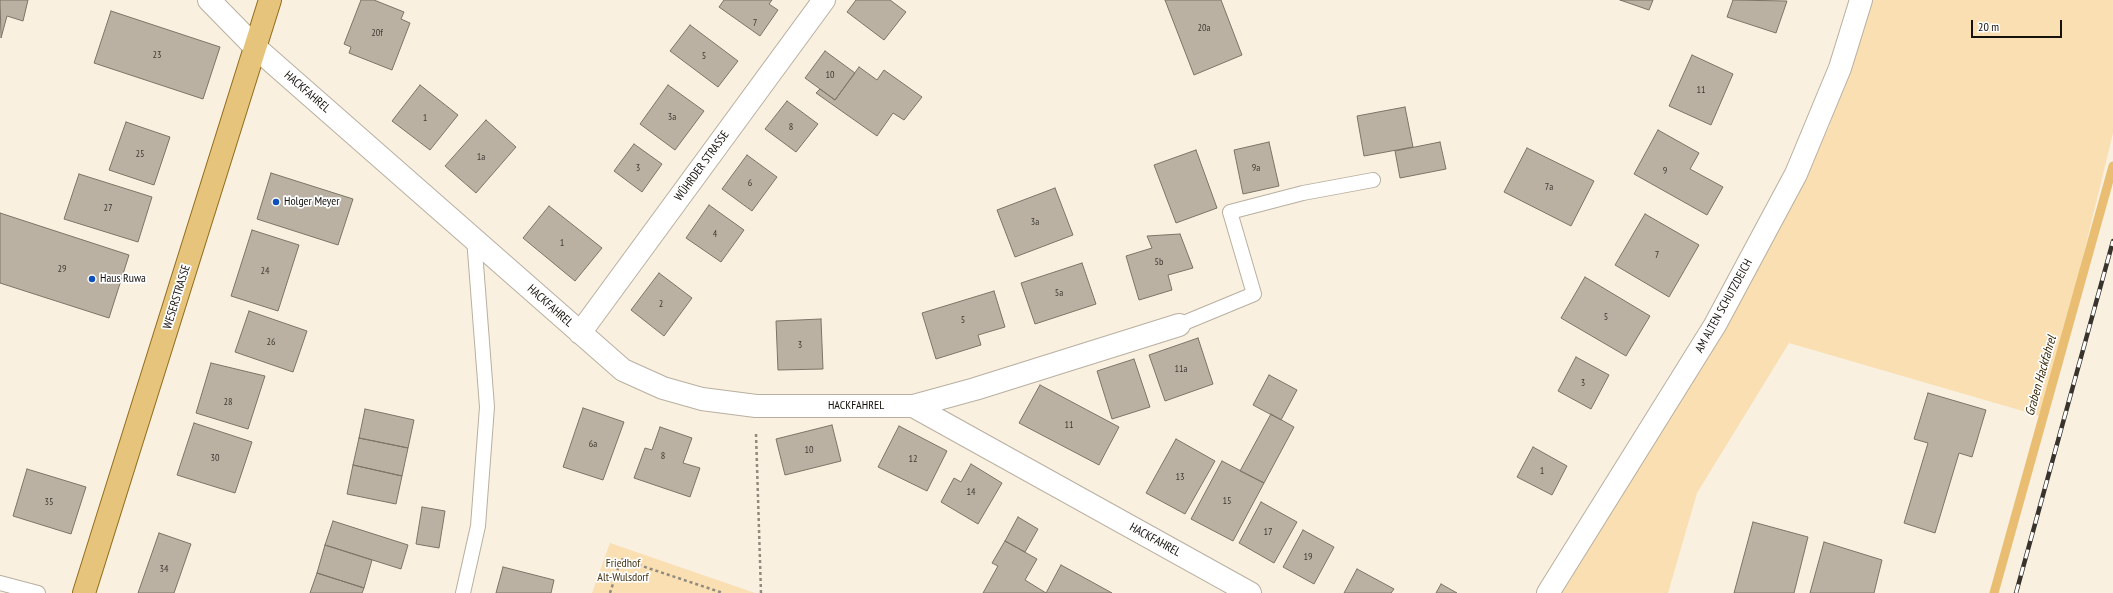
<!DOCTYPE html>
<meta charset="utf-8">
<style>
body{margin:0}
#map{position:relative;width:2113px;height:593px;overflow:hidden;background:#f9f0e0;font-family:"PT Sans Narrow",sans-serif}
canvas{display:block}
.scale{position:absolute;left:1971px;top:20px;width:91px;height:18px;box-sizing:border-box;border:2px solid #16130e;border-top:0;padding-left:5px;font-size:12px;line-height:14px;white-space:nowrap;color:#16130e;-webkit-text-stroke:3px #fefefe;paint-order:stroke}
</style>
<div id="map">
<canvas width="2113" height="593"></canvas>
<div class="scale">20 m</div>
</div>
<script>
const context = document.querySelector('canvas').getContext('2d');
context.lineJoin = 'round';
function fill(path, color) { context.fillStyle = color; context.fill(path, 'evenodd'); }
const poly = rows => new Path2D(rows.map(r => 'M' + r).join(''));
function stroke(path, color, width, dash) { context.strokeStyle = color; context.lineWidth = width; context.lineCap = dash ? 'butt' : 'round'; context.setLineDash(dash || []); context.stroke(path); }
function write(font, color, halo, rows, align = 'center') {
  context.font = font + ' "PT Sans Narrow",sans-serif'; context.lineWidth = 3.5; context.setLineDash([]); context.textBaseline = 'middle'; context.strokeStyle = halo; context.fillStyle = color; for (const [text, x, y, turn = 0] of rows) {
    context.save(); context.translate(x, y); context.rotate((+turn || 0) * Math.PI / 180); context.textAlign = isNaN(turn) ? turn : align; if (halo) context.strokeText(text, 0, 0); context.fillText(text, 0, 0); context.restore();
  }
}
fill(poly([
 [1870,0,2113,0,2113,133,2079,273,2040,416,1789,343,1697,493,1668,593,1562,593,1745,292,1829,127],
 [610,543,755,593,592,593]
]), '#f9dfb2');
stroke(poly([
 [1994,593,2113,166]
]), '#e9be73', 9);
const building = poly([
 [0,0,28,0,23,21,7,16,1,38,0,0],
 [361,0,374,0,404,12,401,19,410,23,392,70,349,53,351,47,344,44,361,0],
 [724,0,772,0,769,4,778,10,760,36,719,7,724,0],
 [856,0,890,0,906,12,884,40,847,12,856,0],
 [1165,0,1221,0,1242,55,1194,75,1165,0],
 [1620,0,1653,0,1649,10,1620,0],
 [1733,0,1787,1,1776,33,1727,17,1733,0],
 [111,11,220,47,203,99,94,63,111,11],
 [690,25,738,61,718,87,670,51,690,25],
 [825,51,855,73,835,100,805,78,825,51],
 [1692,55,1733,74,1711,125,1669,106,1692,55],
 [859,67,877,80,884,70,922,97,904,120,893,113,877,136,816,93,820,89,835,100,859,67],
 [420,85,458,115,430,150,392,121,420,85],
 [668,85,704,111,675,150,640,124,668,85],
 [787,101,818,124,796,152,765,129,787,101],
 [1405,107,1413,147,1364,156,1357,116,1405,107],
 [486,120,516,147,476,193,445,166,486,120],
 [126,122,170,137,154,185,109,170,126,122],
 [1658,130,1699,153,1690,169,1723,187,1707,215,1634,174,1658,130],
 [1269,142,1279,186,1243,194,1234,150,1269,142],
 [1440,142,1446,169,1400,178,1395,151,1440,142],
 [634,144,662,164,642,192,614,171,634,144],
 [1527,148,1594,181,1571,226,1504,192,1527,148],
 [1196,150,1217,208,1176,223,1154,165,1196,150],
 [747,155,777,177,752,211,722,189,747,155],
 [271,173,353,199,338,245,257,219,271,173],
 [79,174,152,197,138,242,64,219,79,174],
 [1055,188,1073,235,1015,257,997,210,1055,188],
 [709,205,744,230,721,262,686,238,709,205],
 [549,206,602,248,575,281,523,238,549,206],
 [0,213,129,255,109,318,0,283,0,213],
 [1645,214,1699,245,1669,297,1615,265,1645,214],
 [252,230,299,245,278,311,231,296,252,230],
 [1180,234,1193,268,1168,275,1172,290,1139,300,1126,256,1152,248,1147,236,1180,234],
 [1082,263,1096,304,1035,324,1021,283,1082,263],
 [659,273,692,298,664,336,631,310,659,273],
 [1585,277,1650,316,1626,356,1561,318,1585,277],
 [994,291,1005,327,978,335,981,345,936,359,922,313,994,291],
 [249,311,307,331,293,372,235,352,249,311],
 [821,319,823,369,778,370,776,321,821,319],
 [1198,338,1213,384,1165,401,1149,355,1198,338],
 [1576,357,1609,375,1591,409,1558,391,1576,357],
 [1134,359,1150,407,1112,419,1097,371,1134,359],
 [211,363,265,376,248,429,196,413,211,363],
 [1269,375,1297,390,1281,420,1253,405,1269,375],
 [1040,385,1119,427,1099,465,1019,423,1040,385],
 [1928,393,1986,410,1972,457,1959,453,1935,533,1904,523,1928,443,1914,439,1928,393],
 [583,408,624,422,603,480,563,467,583,408],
 [365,409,414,420,408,448,359,438,365,409],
 [1271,414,1294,427,1264,483,1240,471,1271,414],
 [194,423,252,442,235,493,177,475,194,423],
 [832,425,841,461,785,475,776,439,832,425],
 [899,426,947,451,927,491,878,467,899,426],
 [660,427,692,438,683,463,700,468,690,497,634,478,645,448,652,450,660,427],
 [359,438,408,448,402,476,353,465,359,438],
 [1176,439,1215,461,1185,514,1146,493,1176,439],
 [1533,447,1567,466,1552,495,1517,477,1533,447],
 [1222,461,1264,483,1233,541,1191,519,1222,461],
 [971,464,1002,483,978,524,941,502,954,478,961,482,971,464],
 [353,465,402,476,396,504,347,494,353,465],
 [27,469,86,487,71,534,13,516,27,469],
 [1261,502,1297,522,1274,563,1239,543,1261,502],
 [422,507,445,511,439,548,416,544,422,507],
 [1018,517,1038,529,1025,552,1005,541,1018,517],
 [333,521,408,545,401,569,325,545,333,521],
 [1753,522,1808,537,1794,593,1734,593,1753,522],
 [1303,530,1334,547,1314,584,1283,567,1303,530],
 [159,533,191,544,174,593,138,593,159,533],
 [1005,541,1037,559,1025,580,1046,593,983,593,998,566,992,563,1005,541],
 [1824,542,1882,560,1874,593,1810,593,1824,542],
 [325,545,372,560,364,588,317,573,325,545],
 [1061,565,1112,593,1046,593,1061,565],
 [503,567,554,580,551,593,496,593,503,567],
 [1357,569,1394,589,1391,593,1344,593,1357,569],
 [317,573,364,588,362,593,310,593,317,573],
 [1441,584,1457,593,1436,593,1441,584]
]);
fill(building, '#bab1a2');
stroke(building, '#7c7466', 1);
const service = poly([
 [1179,325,1254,294,1230,212,1303,193,1373,180],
 [0,583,38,593],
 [463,593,478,526,487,407,474,238]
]);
const minor = poly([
 [209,0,255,47,623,370,663,388,702,399,756,406,913,406,975,389,1179,325],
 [580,333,824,0],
 [913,406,1250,593],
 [1548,593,1715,325,1796,174,1840,68,1861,0]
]);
const primary = poly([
 [84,593,270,0]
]);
stroke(service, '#b8afa0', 16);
stroke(minor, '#b8afa0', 24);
stroke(primary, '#936d1c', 24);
stroke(poly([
 [756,434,761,593],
 [610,593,621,559,723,593]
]), '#908a7f', 2.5, [3, 3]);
stroke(service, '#fff', 14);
stroke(minor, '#fff', 22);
stroke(primary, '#e6c47c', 22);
const rail = poly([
 [2016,593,2113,241]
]);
stroke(rail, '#38342d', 4.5);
stroke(rail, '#fefefe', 3, [9]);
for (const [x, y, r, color] of [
 [276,202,4,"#0f51bc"],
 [92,279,4,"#0f51bc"]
]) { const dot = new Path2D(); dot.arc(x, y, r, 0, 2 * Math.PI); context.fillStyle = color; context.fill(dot); stroke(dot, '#fefefe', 1.5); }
write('10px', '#3f3a33', null, [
 ["7",755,23],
 ["20a",1204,28],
 ["20f",377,33],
 ["23",157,55],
 ["5",704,56],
 ["10",830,75],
 ["11",1701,90],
 ["3a",672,117],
 ["1",425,118],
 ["8",791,127],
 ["25",140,154],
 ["1a",481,157],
 ["3",638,168],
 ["9a",1256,168],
 ["9",1665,171],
 ["6",750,183],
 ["7a",1549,187],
 ["27",108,208],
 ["3a",1035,222],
 ["4",715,234],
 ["1",562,243],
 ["7",1657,255],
 ["5b",1159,262],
 ["29",62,269],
 ["24",265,271],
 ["5a",1059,293],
 ["2",661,304],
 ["5",1606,317],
 ["5",963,320],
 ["26",271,342],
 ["3",800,345],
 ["11a",1181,369],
 ["3",1583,383],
 ["28",228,402],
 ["11",1069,425],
 ["6a",593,444],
 ["10",809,450],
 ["8",663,456],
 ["30",215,458],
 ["12",913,459],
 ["1",1542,471],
 ["13",1180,477],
 ["14",971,492],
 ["15",1227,501],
 ["35",49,502],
 ["17",1268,532],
 ["19",1308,557],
 ["34",164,569]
]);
write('12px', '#16130e', '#fefefe', [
 ["HACKFAHREL",307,92,41],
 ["WÜHRDER STRASSE",702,166,-54],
 ["WESERSTRASSE",177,297,-73],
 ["HACKFAHREL",550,306,42],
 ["AM ALTEN SCHUTZDEICH",1724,306,-61],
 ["HACKFAHREL",856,406],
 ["HACKFAHREL",1155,540,29]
]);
write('12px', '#16130e', '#fefefe', [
 ["Holger Meyer",284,202],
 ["Haus Ruwa",100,279]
], 'left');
write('12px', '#473514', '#fefefe', [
 ["Friedhof",623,564],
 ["Alt-Wulsdorf",623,578]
]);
write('italic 13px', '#372604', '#fefefe', [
 ["Graben Hackfahrel",2041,376,-74]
]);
</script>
